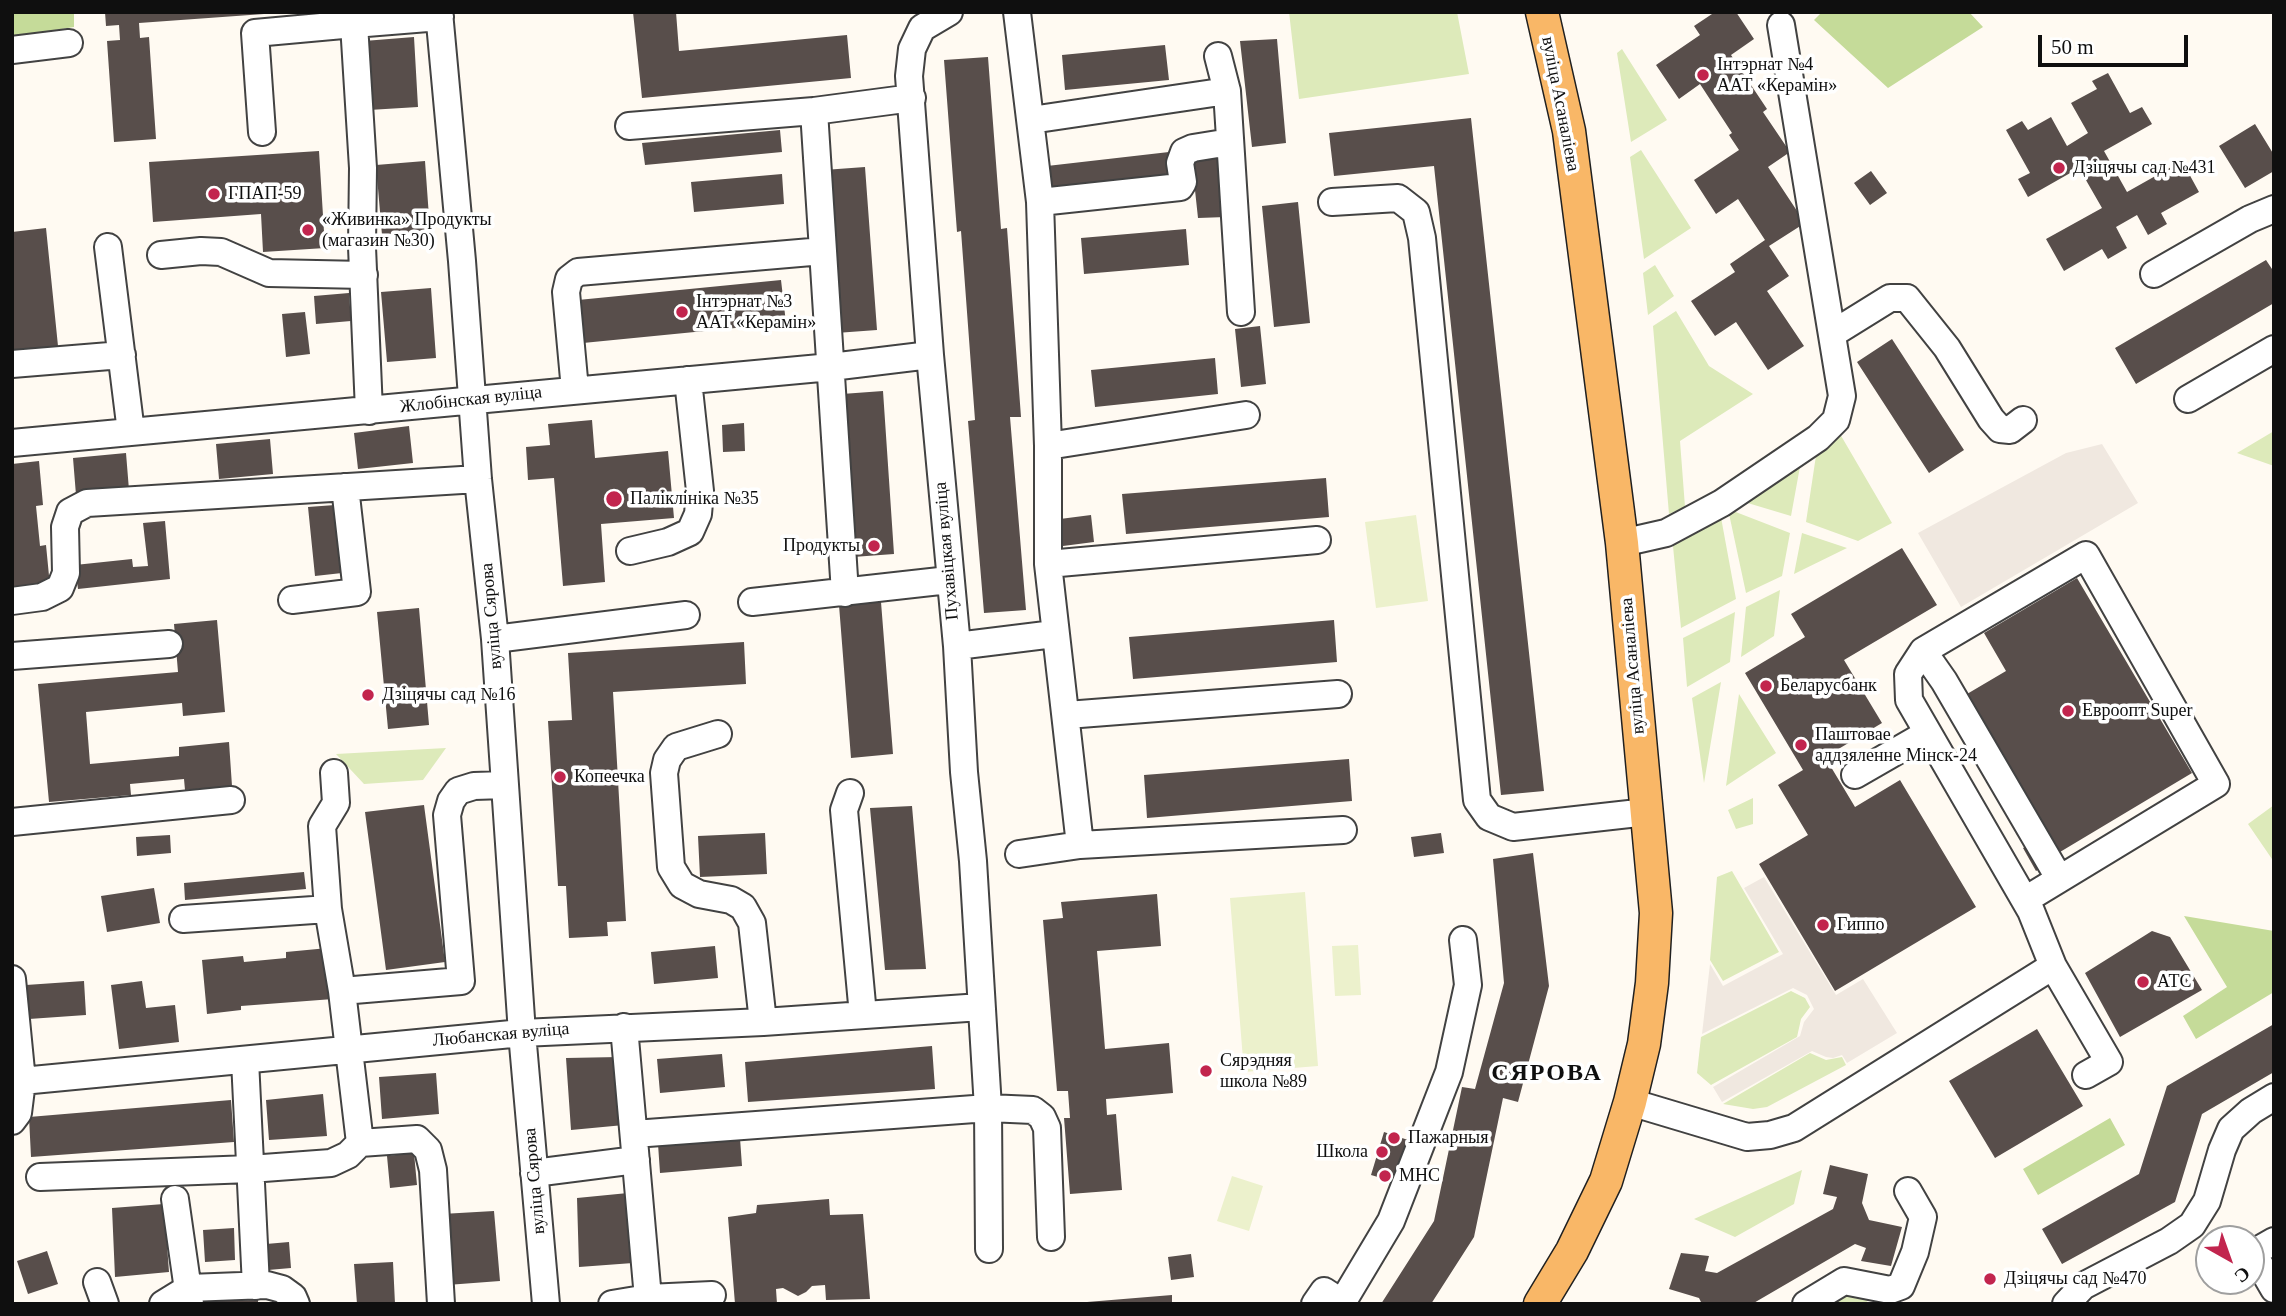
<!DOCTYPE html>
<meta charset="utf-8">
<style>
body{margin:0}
#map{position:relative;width:2286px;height:1316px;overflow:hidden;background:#fffaf2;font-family:Georgia,serif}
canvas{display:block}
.frame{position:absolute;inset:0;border:14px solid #0f0f0f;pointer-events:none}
.north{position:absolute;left:2195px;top:1225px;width:70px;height:70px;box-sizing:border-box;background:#fff;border:2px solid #9f9f9f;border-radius:50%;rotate:140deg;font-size:19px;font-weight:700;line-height:28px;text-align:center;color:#0f0f0f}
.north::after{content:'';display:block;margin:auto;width:24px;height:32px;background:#c2254e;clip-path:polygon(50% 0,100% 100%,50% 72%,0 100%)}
.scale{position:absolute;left:2038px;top:35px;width:150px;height:32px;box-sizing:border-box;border:4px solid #0f0f0f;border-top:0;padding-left:9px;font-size:21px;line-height:24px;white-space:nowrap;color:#0f0f0f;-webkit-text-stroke:5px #fff;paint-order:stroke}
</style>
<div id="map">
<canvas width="2286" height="1316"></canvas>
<div class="frame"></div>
<div class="north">С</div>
<div class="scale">50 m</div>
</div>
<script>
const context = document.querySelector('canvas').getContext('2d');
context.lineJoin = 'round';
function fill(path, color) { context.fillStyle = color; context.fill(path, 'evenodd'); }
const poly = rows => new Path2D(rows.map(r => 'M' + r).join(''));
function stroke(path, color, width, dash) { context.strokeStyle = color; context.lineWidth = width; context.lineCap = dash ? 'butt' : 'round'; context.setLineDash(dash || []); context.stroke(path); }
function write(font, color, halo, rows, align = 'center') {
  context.font = font + ' Georgia,serif'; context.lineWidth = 7; context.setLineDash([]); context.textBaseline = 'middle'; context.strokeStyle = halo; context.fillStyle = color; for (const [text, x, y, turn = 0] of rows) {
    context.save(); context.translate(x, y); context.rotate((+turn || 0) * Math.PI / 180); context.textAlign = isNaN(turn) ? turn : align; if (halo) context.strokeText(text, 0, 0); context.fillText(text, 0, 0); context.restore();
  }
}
fill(poly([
 [1289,12,1457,12,1469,74,1299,99],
 [1622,49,1667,120,1631,142,1617,53],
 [1641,150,1691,228,1644,259,1630,157],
 [1655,265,1674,296,1648,315,1643,273],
 [1676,311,1709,366,1753,394,1680,441,1685,507,1669,514,1653,326],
 [2274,431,2274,466,2237,453],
 [1840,434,1892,523,1858,541,1806,522,1817,449],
 [1801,461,1791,516,1741,501],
 [1728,509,1790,533,1782,576,1746,593],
 [1720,512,1736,599,1681,628,1672,536],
 [1802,533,1847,548,1794,574],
 [1780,590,1774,636,1741,657,1746,607],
 [1735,612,1730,662,1687,687,1683,638],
 [1721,682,1704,783,1692,698],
 [1739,694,1776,753,1726,786],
 [446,748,423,780,364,784,336,754],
 [1753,798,1753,824,1736,829,1728,810],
 [2274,805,2274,862,2248,824],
 [1732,871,1779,952,1723,981,1710,960,1717,877],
 [1791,991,1805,998,1810,1007,1801,1019,1797,1037,1711,1085,1697,1073,1701,1037],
 [1810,1053,1826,1060,1842,1057,1846,1065,1767,1107,1753,1109,1723,1104],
 [1802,1170,1794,1204,1735,1237,1694,1219],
 [1846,1294,1869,1300,1864,1304,1830,1304]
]), '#ddeaba');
fill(poly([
 [12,12,74,12,74,27,12,37],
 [1822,12,1969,12,1983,27,1888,88,1814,20],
 [2184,916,2274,931,2274,992,2196,1039,2183,1016,2227,987],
 [2110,1118,2125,1145,2038,1195,2023,1169]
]), '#c5db99');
fill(poly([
 [1416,515,1428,601,1376,608,1365,522],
 [1305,892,1318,1066,1244,1072,1230,898],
 [1358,945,1361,995,1335,996,1332,946],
 [1232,1176,1263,1186,1249,1231,1217,1221]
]), '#ecf1cc');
fill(poly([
 [2102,444,2138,503,1961,607,1918,533,2066,453],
 [1764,877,1836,995,1863,979,1897,1033,1847,1063,1842,1055,1833,1058,1826,1057,1812,1051,1722,1102,1713,1087,1800,1036,1804,1022,1814,1009,1807,995,1793,988,1702,1034,1710,964,1723,986,1783,954,1744,888]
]), '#f0e8e0');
fill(poly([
 [105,12,264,12,264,14,139,23,140,38,149,37,156,139,114,142,107,41,120,40,119,25,106,26],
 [633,12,676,12,679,51,847,35,851,78,642,98],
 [1715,12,1736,12,1754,39,1731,55,1767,109,1763,112,1790,152,1768,167,1805,223,1769,246,1789,276,1767,291,1804,346,1768,370,1736,322,1715,336,1691,301,1735,272,1730,264,1765,240,1738,199,1716,214,1694,180,1739,150,1729,135,1732,133,1700,84,1679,99,1656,65,1700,35,1694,26],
 [414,37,418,107,369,110,364,41],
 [1277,39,1286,143,1252,147,1240,41],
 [1165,45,1169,80,1065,90,1062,55],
 [988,57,1001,229,1007,228,1021,417,1010,417,1026,610,984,613,968,421,975,420,961,231,957,232,944,60],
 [2108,73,2130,113,2142,107,2152,124,2104,151,2127,192,2182,161,2199,192,2161,213,2167,224,2148,235,2137,215,2116,227,2127,248,2108,259,2102,249,2064,271,2046,239,2102,208,2079,168,2028,197,2018,179,2030,173,2006,130,2022,121,2028,130,2051,117,2067,146,2088,133,2071,103,2097,89,2092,81],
 [1471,118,1544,791,1501,795,1434,166,1334,176,1329,133],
 [2255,124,2274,155,2274,171,2245,188,2219,146],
 [780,130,782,152,645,165,642,143],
 [1218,149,1226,217,1198,218,1191,153],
 [319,151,325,248,263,252,261,214,153,222,149,162],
 [1169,152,1173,179,1050,193,1047,166],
 [425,161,430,231,382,235,376,165],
 [865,167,877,330,836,333,824,170],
 [1871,171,1887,193,1870,205,1854,183],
 [782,174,784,204,694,212,691,182],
 [1298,202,1310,323,1274,327,1262,206],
 [46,228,58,346,12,351,12,232],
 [1186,229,1189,265,1084,274,1081,238],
 [2266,260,2274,272,2274,303,2136,384,2115,348],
 [781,280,786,323,583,343,578,300],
 [431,288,436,358,387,362,381,292],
 [349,293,351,321,316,324,314,296],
 [305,312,310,354,286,357,282,314],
 [1260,326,1266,384,1241,387,1235,329],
 [1892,339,1964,450,1929,473,1857,362],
 [1215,358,1218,394,1095,407,1091,370],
 [883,391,894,554,853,557,842,394],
 [592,420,595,458,668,451,674,518,601,524,605,582,563,586,554,478,528,480,526,447,550,445,548,424],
 [744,423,745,451,723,452,722,425],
 [409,426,413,463,358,469,354,433],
 [270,439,273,474,219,479,216,444],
 [126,453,129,490,76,495,73,458],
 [39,461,43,505,36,506,40,546,46,545,50,586,12,590,12,464],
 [1326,478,1329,517,1126,534,1122,494],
 [335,505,342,573,315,576,308,507],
 [1091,515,1094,542,1063,546,1060,519],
 [165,521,170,579,78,589,75,565,132,559,133,567,148,566,143,523],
 [1902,548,1937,605,1844,660,1882,723,1825,757,1855,807,1900,780,1976,907,1835,991,1759,864,1808,835,1778,785,1803,770,1745,673,1805,637,1791,614],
 [2077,578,2192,773,2060,852,1967,694,2006,671,1984,633],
 [881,602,893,754,851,758,839,605],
 [419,608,429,725,388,729,377,612],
 [217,620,225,712,183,716,182,703,86,712,90,764,179,756,179,747,229,742,232,786,185,790,184,779,130,784,131,795,49,802,38,684,178,672,174,624],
 [1334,620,1337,662,1133,679,1129,637],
 [744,642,746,684,613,692,626,921,607,922,608,936,569,938,566,886,558,886,548,721,572,720,568,653],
 [1349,759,1352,801,1147,818,1144,775],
 [424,805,445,962,386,970,365,812],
 [912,806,926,969,885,970,870,808],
 [765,833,767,874,700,877,698,836],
 [1441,833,1444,853,1414,857,1411,837],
 [170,835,171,853,137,856,136,837],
 [2034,842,2047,864,2036,871,2023,848],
 [1533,853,1549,986,1518,1102,1503,1098,1474,1237,1431,1304,1381,1304,1434,1221,1462,1087,1475,1089,1504,983,1493,859],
 [304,872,306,889,185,900,184,883],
 [154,888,160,923,107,932,101,896],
 [1157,894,1161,946,1097,951,1105,1049,1169,1043,1173,1093,1106,1099,1107,1115,1116,1114,1122,1190,1070,1194,1064,1118,1070,1118,1068,1091,1057,1091,1043,920,1063,918,1061,902],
 [2152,931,2170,937,2202,990,2120,1037,2085,973],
 [715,946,718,978,654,984,651,952],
 [328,948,333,999,241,1006,241,1010,207,1014,202,960,243,956,244,962,286,958,286,952],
 [84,981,86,1015,29,1019,26,985],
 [142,981,146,1008,175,1005,179,1042,119,1049,111,985],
 [2274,1024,2274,1072,2202,1114,2175,1202,2062,1264,2042,1229,2139,1174,2167,1086],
 [2037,1029,2083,1106,1995,1158,1949,1081],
 [932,1046,935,1089,748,1102,745,1062],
 [722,1054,725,1087,660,1093,657,1059],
 [619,1057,624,1125,571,1130,566,1058],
 [436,1073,439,1114,382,1119,379,1077],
 [323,1094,327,1136,269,1140,266,1100],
 [231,1100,234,1142,31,1157,29,1117],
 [1384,1132,1408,1140,1395,1182,1371,1175],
 [740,1138,742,1166,660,1173,658,1144],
 [414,1153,417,1185,390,1188,387,1156],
 [1830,1165,1868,1174,1862,1203,1869,1220,1902,1227,1891,1266,1861,1261,1866,1248,1855,1244,1752,1304,1702,1304,1699,1298,1669,1289,1681,1253,1709,1256,1705,1271,1717,1273,1833,1209,1837,1197,1823,1194],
 [628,1193,633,1263,579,1267,577,1198],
 [829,1199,830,1215,863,1214,870,1299,826,1300,825,1285,812,1286,806,1292,798,1296,783,1288,776,1289,777,1304,735,1304,728,1217,756,1213,757,1205],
 [164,1204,169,1272,115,1277,112,1208],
 [494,1211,500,1281,447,1285,442,1214],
 [234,1228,235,1260,205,1262,203,1230],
 [289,1242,291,1268,268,1270,266,1244],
 [47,1251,58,1284,28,1294,17,1261],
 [1191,1254,1194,1277,1171,1280,1168,1257],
 [393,1262,395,1304,357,1304,354,1264],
 [1172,1295,1172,1304,1087,1304,1087,1302],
 [258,1300,258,1304,215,1304,215,1301]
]), '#584e4b');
const minor = poly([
 [439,12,462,261,478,479,495,639,522,1033,546,1304],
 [949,12,922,28,912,49,909,76,930,355,957,646,964,772,973,861,988,1108,989,1249],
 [1017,12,1040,202,1048,446,1048,564,1080,845],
 [12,50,69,43],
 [1218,56,1227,91,1241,312],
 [814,111,845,593],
 [1031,120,1227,91],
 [629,126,814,111,912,98],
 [262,132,255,33,354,24],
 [1040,202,1180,187,1183,182,1180,163,1184,152,1193,148,1230,142],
 [1332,202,1398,198,1416,212,1422,238,1477,800,1489,817,1513,827,1647,812],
 [108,247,131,432],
 [161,255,201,251,221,252,269,273,364,275],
 [2154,274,2250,219,2274,209],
 [1832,334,1890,298,1907,298,1947,348,1991,419,2000,429,2010,430,2023,420],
 [12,364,122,355],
 [575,390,566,292,569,279,578,272,823,251],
 [2188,399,2274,349],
 [369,411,362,247,363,168,354,24,440,17],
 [12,443,831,367,930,355],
 [1048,446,1246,415],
 [1622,543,1666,533,1722,503,1818,438,1836,420,1842,396,1781,25],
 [630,551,668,542,690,532,698,514,700,491,688,380],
 [1048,564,1317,540],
 [292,600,357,592,345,487],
 [12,601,42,597,60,588,66,573,65,527,70,512,87,503,478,479],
 [752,602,949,580],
 [495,639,686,615],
 [957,646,1054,634],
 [1923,651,1944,681,2059,878],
 [12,656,169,644],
 [1067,715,1338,694],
 [718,734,676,747,667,760,664,773,671,867,682,885,699,894,731,900,743,907,752,923,763,1022],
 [334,773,336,803,322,826,328,909,342,991],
 [1855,775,1928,733],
 [850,793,844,810,863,1015],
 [12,822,231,800],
 [1019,854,1080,845,1343,830],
 [183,919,328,909],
 [2053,966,2109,1062,2086,1075],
 [12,979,22,1081,18,1113,12,1121],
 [245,1060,256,1286],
 [22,1081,522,1033,763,1022,981,1007],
 [1630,1102,1747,1137,1770,1135,1794,1128,2053,966,2031,911,1909,700,1908,674,1923,651,2086,555,2216,784,2025,900],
 [634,1134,988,1108,1033,1110,1042,1117,1047,1128,1051,1237],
 [360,1143,342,991,461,981,447,815,451,801,458,791,474,786,505,785],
 [534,1173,636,1160],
 [40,1177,250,1169,331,1163,348,1155,360,1143,417,1139,428,1150,433,1170,441,1304],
 [175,1199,190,1304],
 [2274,1241,2253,1253,2274,1289],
 [97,1282,105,1304],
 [1342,1303,1391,1221,1449,1072,1468,985,1463,940],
 [163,1304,189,1288,267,1285,282,1289,293,1297,296,1304],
 [612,1304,648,1298,624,1027],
 [649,1304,648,1298,712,1295],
 [1315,1304,1324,1291,1344,1304],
 [1806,1304,1844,1281,1890,1290,1901,1286,1915,1252,1923,1217,1908,1191],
 [2066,1304,2083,1286,2169,1241,2192,1225,2207,1201,2222,1150,2231,1129,2251,1111,2274,1097]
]);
const major = poly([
 [1540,1304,1572,1251,1606,1181,1630,1102,1644,1044,1652,983,1656,913,1622,543,1569,131,1542,12]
]);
stroke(minor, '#424242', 30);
stroke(major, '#202020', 35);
stroke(minor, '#fff', 26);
stroke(major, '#f9b767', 32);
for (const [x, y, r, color] of [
 [1703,75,7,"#c2254e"],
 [2059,168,7,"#c2254e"],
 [214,194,7,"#c2254e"],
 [308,230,7,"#c2254e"],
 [682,312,7,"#c2254e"],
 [614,499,9,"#c2254e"],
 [874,546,7,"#c2254e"],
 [1766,686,7,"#c2254e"],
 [368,695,7,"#c2254e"],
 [2068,711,7,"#c2254e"],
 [1801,745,7,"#c2254e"],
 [560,777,7,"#c2254e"],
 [1823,925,7,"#c2254e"],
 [2143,982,7,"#c2254e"],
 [1206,1071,7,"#c2254e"],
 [1394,1138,7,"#c2254e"],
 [1382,1152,7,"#c2254e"],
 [1385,1176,7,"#c2254e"],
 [1990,1279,7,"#c2254e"]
]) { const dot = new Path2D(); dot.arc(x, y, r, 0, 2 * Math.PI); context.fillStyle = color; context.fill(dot); stroke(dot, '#fff', 2.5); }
write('18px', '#0f0f0f', '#fff', [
 ["Інтэрнат №4",1717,65],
 ["ААТ «Керамін»",1717,86],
 ["Дзіцячы сад №431",2073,168],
 ["ГПАП-59",228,194],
 ["«Живинка» Продукты",322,220],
 ["(магазин №30)",322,241],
 ["Інтэрнат №3",696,302],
 ["ААТ «Керамін»",696,323],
 ["Паліклініка №35",630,499],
 ["Продукты",860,546,"right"],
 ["Беларусбанк",1780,686],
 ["Дзіцячы сад №16",382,695],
 ["Евроопт Super",2082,711],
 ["Паштовае",1815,735],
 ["аддзяленне Мінск-24",1815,756],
 ["Копеечка",574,777],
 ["Гиппо",1837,925],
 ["АТС",2157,982],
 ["Сярэдняя",1220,1061],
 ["школа №89",1220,1082],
 ["Пажарныя",1408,1138],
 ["Школа",1368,1152,"right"],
 ["МНС",1399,1176],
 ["Дзіцячы сад №470",2004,1279]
], 'left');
write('18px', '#0f0f0f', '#fff', [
 ["вуліца Асаналіева",1560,104,79],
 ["Жлобінская вуліца",471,400,-6],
 ["Пухавіцкая вуліца",947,551,-95],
 ["вуліца Сярова",492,616,-95],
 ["вуліца Асаналіева",1633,666,-95],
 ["Любанская вуліца",501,1035,-5],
 ["вуліца Сярова",535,1181,-95]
]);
context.letterSpacing = '2px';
write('bold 24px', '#0f0f0f', '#fff', [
 ["СЯРОВА",1547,1074]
]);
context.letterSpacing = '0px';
</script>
